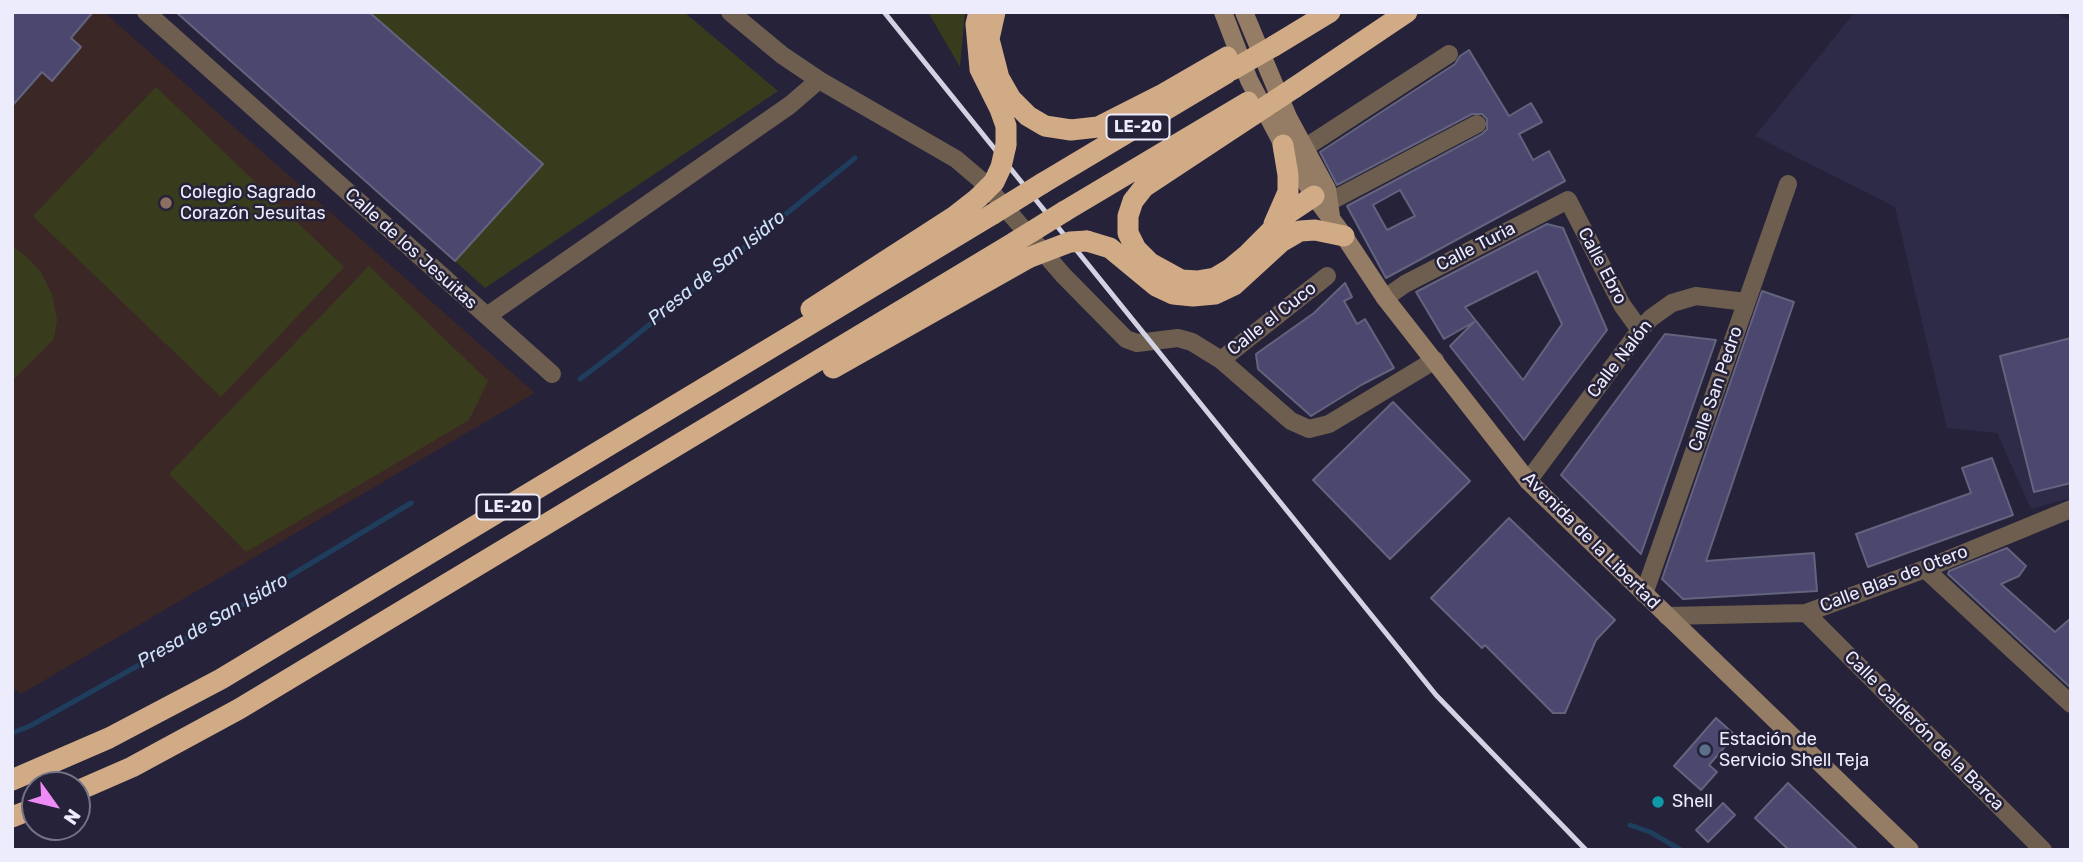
<!DOCTYPE html>
<meta charset="utf-8">
<style>
body{margin:0}
#map{position:relative;width:2083px;height:862px;overflow:hidden;background:#25223a;font-family:Rubik,sans-serif}
canvas{display:block}
.frame{position:absolute;inset:0;border:14px solid #edecfc;pointer-events:none}
.north{position:absolute;left:21px;top:771px;width:70px;height:70px;box-sizing:border-box;background:#25223a;border:2px solid #757388;border-radius:50%;rotate:124deg;font-size:19px;font-weight:700;line-height:28px;text-align:center;color:#edecfc}
.north::after{content:'';display:block;margin:auto;width:24px;height:32px;background:#ef8bf6;clip-path:polygon(50% 0,100% 100%,50% 72%,0 100%)}
</style>
<div id="map">
<canvas width="2083" height="862"></canvas>
<div class="frame"></div>
<div class="north">N</div>
</div>
<script>
const context = document.querySelector('canvas').getContext('2d');
context.lineJoin = 'round';
function fill(path, color) { context.fillStyle = color; context.fill(path, 'evenodd'); }
const poly = rows => new Path2D(rows.map(r => 'M' + r).join(''));
function stroke(path, color, width, dash) { context.strokeStyle = color; context.lineWidth = width; context.lineCap = dash ? 'butt' : 'round'; context.setLineDash(dash || []); context.stroke(path); }
function write(font, color, halo, rows, align = 'center') {
  context.font = font + ' Rubik,sans-serif'; context.lineWidth = 5; context.setLineDash([]); context.textBaseline = 'middle'; context.strokeStyle = halo; context.fillStyle = color; for (const [text, x, y, turn = 0] of rows) {
    context.save(); context.translate(x, y); context.rotate((+turn || 0) * Math.PI / 180); context.textAlign = isNaN(turn) ? turn : align; if (halo) context.strokeText(text, 0, 0); context.fillText(text, 0, 0); context.restore();
  }
}
fill(poly([
 [1855,12,2053,12,2071,21,2071,498,2031,509,1997,433,1947,428,1895,207,1755,136]
]), '#2e2b49');
fill(poly([
 [12,12,104,12,535,393,21,694,12,688]
]), '#3b2726');
fill(poly([
 [176,12,684,12,778,91,485,288],
 [928,12,965,12,960,67],
 [156,87,344,267,221,397,33,216],
 [12,246,27,257,41,272,52,295,57,320,54,339,12,381],
 [369,266,488,381,469,420,246,552,169,474]
]), '#393c1c');
stroke(poly([
 [580,379,617,351,855,158],
 [12,733,30,726,182,641,411,503],
 [1630,825,1650,832,1681,850]
]), '#1f3e5e', 5);
const building = poly([
 [12,12,93,12,71,38,81,47,52,81,42,72,12,106,12,12],
 [176,12,369,12,543,164,455,261,176,12],
 [1469,50,1509,116,1531,103,1542,122,1519,134,1533,160,1549,151,1565,181,1386,278,1347,206,1482,134,1487,129,1487,119,1482,114,1472,114,1337,185,1320,152,1455,64,1460,56,1469,50],
 [1400,190,1415,216,1387,230,1373,205,1400,190],
 [1547,224,1563,228,1607,330,1524,440,1450,346,1474,322,1444,339,1416,292,1547,224],
 [1537,271,1562,324,1523,380,1465,307,1537,271],
 [1345,283,1352,297,1344,301,1357,324,1365,319,1394,368,1363,384,1311,416,1258,369,1256,354,1314,313,1345,283],
 [1762,291,1794,302,1706,561,1814,553,1817,591,1683,599,1662,579,1762,291],
 [1665,334,1716,340,1641,554,1561,475,1665,334],
 [2071,338,2071,483,2034,492,2000,356,2071,338],
 [1393,402,1470,481,1390,559,1313,480,1393,402],
 [1992,458,2013,515,1868,567,1856,534,1971,493,1962,468,1992,458],
 [1509,518,1615,620,1596,640,1565,713,1553,713,1485,645,1482,648,1431,598,1509,518],
 [2007,548,2026,566,2019,576,2001,584,2055,632,2071,618,2071,688,1948,574,1949,571,2007,548],
 [1716,718,1735,735,1709,765,1717,772,1701,790,1674,766,1716,718],
 [1788,783,1858,850,1789,850,1755,818,1788,783],
 [1723,803,1735,815,1708,842,1696,830,1723,803]
]);
fill(building, '#4b476f');
stroke(building, '#64637e', 2);
stroke(poly([
 [146,12,552,374],
 [730,12,782,55,819,80,956,159,983,182,1063,275,1126,339,1137,343,1178,338,1192,342,1221,360],
 [1306,147,1449,54],
 [1329,202,1477,124],
 [1327,276,1221,360,1291,421,1309,429,1329,424,1435,360],
 [1385,298,1405,284,1568,200,1622,305,1640,330],
 [487,316,790,105,819,80],
 [1528,481,1640,330,1651,318,1672,303,1696,296,1746,302],
 [1925,569,2071,704],
 [1644,594,1788,184],
 [1806,613,2043,850],
 [1667,616,1806,613,1925,569,2071,509]
]), '#6d5e4f', 18);
stroke(poly([
 [1223,12,1249,80,1283,145,1314,196,1344,236,1385,298,1528,481,1910,850],
 [1244,12,1288,117,1327,189,1331,216]
]), '#957d65', 18);
stroke(poly([
 [979,12,976,24,980,69,1000,109,1006,126,1006,145],
 [995,12,989,39,999,78,1011,99,1028,116,1045,126,1071,130,1098,127,1163,94,1227,57],
 [1274,46,1330,12],
 [1294,88,1407,12],
 [1253,115,1144,187,1133,201,1128,216,1128,233,1136,249,1150,263,1181,280,1197,281,1215,278,1230,269,1248,254,1290,212,1314,196],
 [1043,183,1227,73],
 [1065,211,1248,102],
 [1274,224,1288,192,1288,175,1283,145],
 [1087,241,1110,248,1156,286,1173,294,1193,296,1215,294,1234,285,1281,242,1300,231,1315,230,1344,236],
 [811,309,955,216,978,198],
 [833,368,1028,258],
 [12,780,109,738,221,679,993,214],
 [77,791,132,767,239,709,1015,242],
 [12,817,35,808]
]), '#d0ab86', 21);
stroke(poly([
 [884,12,1436,695,1586,850]
]), '#d3d2e3', 5);
stroke(poly([
 [1232,70,1274,46],
 [1253,115,1294,88],
 [978,198,994,182,1001,167,1006,145],
 [993,214,1043,183],
 [1015,242,1065,211],
 [1028,258,1070,242,1087,241]
]), '#d0ab86', 21);
for (const [x, y, r, color] of [
 [166,203,7,"#8d6e63"],
 [1705,750,7,"#5c6f8a"],
 [1658,802,7,"#0f9aa8"]
]) { const dot = new Path2D(); dot.arc(x, y, r, 0, 2 * Math.PI); context.fillStyle = color; context.fill(dot); stroke(dot, '#25223a', 2.5); }
for (const [x, y, w] of [
 [1138,127,63],
 [508,507,63]
]) { const box = new Path2D(); box.roundRect(x - w / 2, y - 12.5, w, 25, 5); context.fillStyle = '#25223a'; context.fill(box); stroke(box, '#edecfc', 2); }
write('bold 16px', '#edecfc', null, [
 ["LE-20",1138,127],
 ["LE-20",508,507]
]);
write('18px', '#edecfc', '#25223a', [
 ["Colegio Sagrado",180,193],
 ["Corazón Jesuitas",180,214],
 ["Estación de",1719,740],
 ["Servicio Shell Teja",1719,761],
 ["Shell",1672,802]
], 'left');
write('18px', '#edecfc', '#25223a', [
 ["Calle Turia",1476,247,-27],
 ["Calle de los Jesuitas",411,249,42],
 ["Calle Ebro",1602,266,62],
 ["Calle el Cuco",1272,319,-38],
 ["Calle Nalón",1620,359,-52],
 ["Calle San Pedro",1716,389,-71],
 ["Avenida de la Libertad",1591,541,45],
 ["Calle Blas de Otero",1894,579,-21],
 ["Calle Calderón de la Barca",1924,731,45]
]);
write('italic 19px', '#cfe4fa', '#25223a', [
 ["Presa de San Isidro",717,268,-39],
 ["Presa de San Isidro",213,621,-30]
]);
</script>
